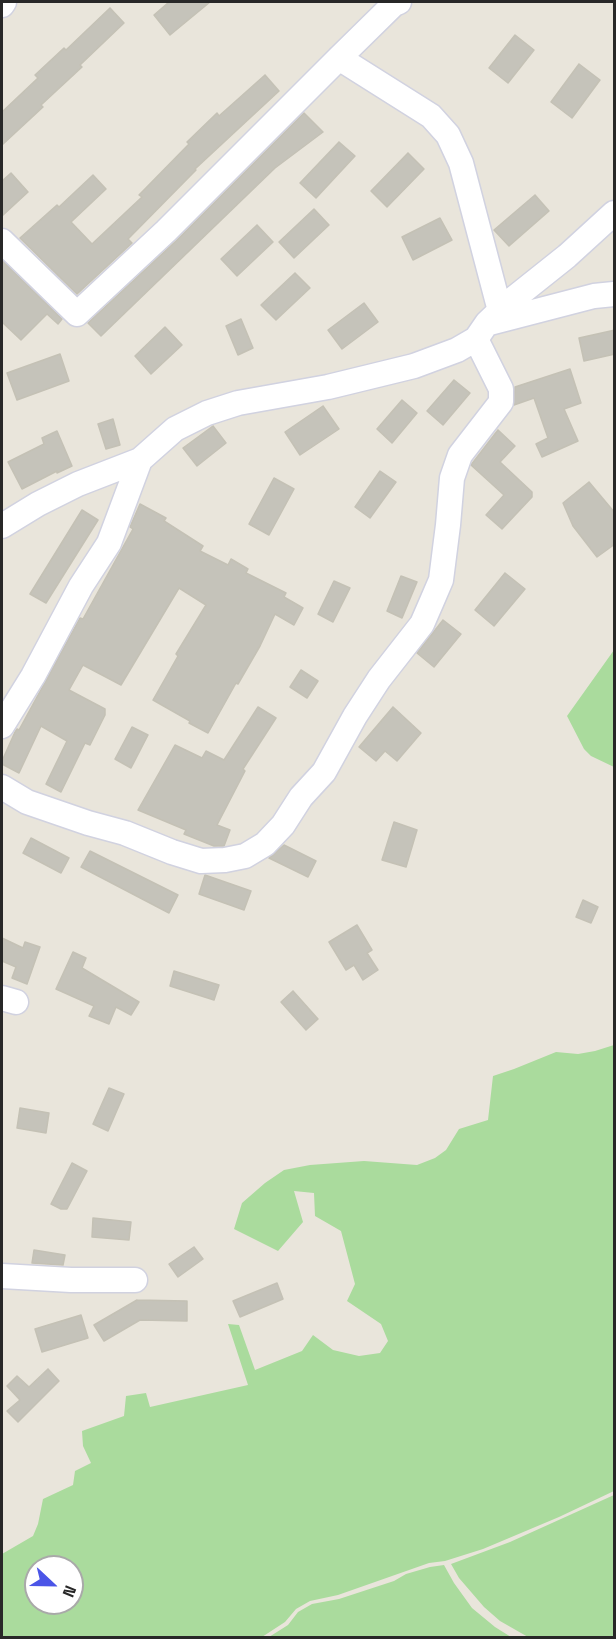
<!DOCTYPE html>
<style>
body{margin:0}
#map{position:relative;width:616px;height:1639px;overflow:hidden;background:#e9e5db;font-family:"Space Grotesk",sans-serif}
canvas{display:block}
.frame{position:absolute;inset:0;border:3px solid #282828;pointer-events:none}
.north{position:absolute;left:24px;top:1555px;width:60px;height:60px;box-sizing:border-box;background:#fff;border:2px solid #a9a9a9;border-radius:50%;rotate:112deg;font-size:16px;font-weight:700;line-height:24px;text-align:center;color:#282828}
.north::after{content:'';display:block;margin:auto;width:21px;height:27px;background:#4b55e7;clip-path:polygon(50% 0,100% 100%,50% 72%,0 100%)}
</style>
<div id="map">
<canvas width="616" height="1639"></canvas>
<div class="frame"></div>
<div class="north">N</div>
</div>
<script>
const context = document.querySelector('canvas').getContext('2d');
context.lineJoin = 'round';
function fill(path, color) { context.fillStyle = color; context.fill(path, 'evenodd'); }
const poly = rows => new Path2D(rows.map(r => 'M' + r).join(''));
function stroke(path, color, width, dash) { context.strokeStyle = color; context.lineWidth = width; context.lineCap = dash ? 'butt' : 'round'; context.setLineDash(dash || []); context.stroke(path); }
fill(poly([
 [614,650,614,773,614,767,591,756,584,749,567,716],
 [614,1045,614,1491,559,1517,483,1549,445,1561,429,1563,338,1595,310,1601,296,1609,285,1622,262,1637,2,1637,2,1554,33,1536,38,1524,43,1499,73,1485,75,1471,91,1463,83,1446,82,1431,124,1416,126,1396,146,1393,150,1407,248,1385,228,1324,239,1325,255,1370,302,1351,313,1335,333,1350,359,1356,380,1353,388,1341,381,1324,347,1301,355,1284,341,1231,315,1216,314,1193,294,1191,303,1222,278,1251,234,1229,242,1203,265,1183,284,1170,310,1165,364,1161,417,1165,435,1158,446,1150,459,1129,488,1120,493,1076,514,1069,556,1052,578,1054,595,1051],
 [36,1567,72,1567,72,1603,36,1603],
 [614,1495,614,1637,528,1637,500,1621,484,1607,459,1578,451,1564,510,1542],
 [444,1565,454,1583,472,1608,495,1627,511,1637,269,1637,288,1625,298,1612,312,1604,339,1599,394,1581,406,1574,430,1567]
]), '#aadb9d');
const building = poly([
 [169,2,210,2,170,35,154,15,169,2],
 [110,8,124,23,80,65,82,67,41,105,43,107,2,145,2,112,38,78,35,75,64,48,66,50,110,8],
 [515,35,534,50,508,83,489,68,515,35],
 [579,64,600,80,572,118,551,102,579,64],
 [265,75,279,91,195,169,196,170,128,239,132,243,77,294,20,238,57,205,59,207,93,175,106,189,71,222,92,244,142,197,139,195,189,144,187,142,217,113,219,116,265,75],
 [304,113,323,132,275,168,101,336,88,323,176,241,304,113],
 [339,142,355,156,316,198,300,183,339,142],
 [408,153,424,169,387,207,371,191,408,153],
 [11,173,28,192,2,216,2,181,11,173],
 [535,195,549,211,509,246,494,230,535,195],
 [314,209,329,225,294,258,279,242,314,209],
 [440,218,452,240,413,260,402,237,440,218],
 [257,225,273,242,237,276,221,259,257,225],
 [2,260,62,319,58,324,47,314,21,340,2,322,2,260],
 [295,273,310,288,276,320,261,305,295,273],
 [364,303,378,322,342,349,328,330,364,303],
 [241,319,253,348,238,355,226,326,241,319],
 [165,327,182,345,151,374,135,356,165,327],
 [615,330,615,354,584,361,579,338,615,330],
 [60,354,69,381,17,400,7,373,60,354],
 [570,369,581,403,564,409,578,441,542,457,536,444,548,438,534,398,514,405,515,387,570,369],
 [454,380,470,393,443,425,427,411,454,380],
 [402,400,417,413,392,443,377,429,402,400],
 [323,406,339,429,300,455,285,432,323,406],
 [113,419,120,445,106,449,98,424,113,419],
 [213,426,226,443,197,466,183,448,213,426],
 [498,430,515,446,500,462,532,492,532,497,502,529,486,515,504,495,471,465,498,430],
 [57,431,72,466,57,473,57,471,22,489,8,462,44,444,42,438,57,431],
 [380,471,396,482,370,518,355,507,380,471],
 [274,478,294,489,269,535,249,524,274,478],
 [589,482,615,513,615,544,597,557,573,526,563,503,589,482],
 [140,504,166,518,164,521,203,546,200,551,228,565,231,559,248,569,246,573,286,593,284,597,303,608,294,625,275,614,260,646,238,684,236,683,208,733,189,723,190,721,153,700,178,656,176,654,206,605,179,588,121,685,83,665,69,690,105,709,105,715,90,745,85,743,61,792,46,784,67,741,41,726,19,773,2,764,2,761,15,732,17,729,19,730,80,618,83,619,133,529,130,527,140,504],
 [82,510,98,520,46,603,30,594,82,510],
 [505,573,525,589,494,626,475,610,505,573],
 [401,576,417,582,402,618,387,611,401,576],
 [334,581,350,588,333,622,318,614,334,581],
 [443,620,461,634,434,667,417,653,443,620],
 [301,670,318,681,307,698,290,687,301,670],
 [258,707,276,718,243,769,245,771,217,825,230,830,224,846,214,846,184,834,186,830,138,810,175,745,202,758,206,751,224,760,258,707],
 [393,707,421,733,397,761,385,751,376,761,359,747,393,707],
 [132,727,148,735,131,768,115,759,132,727],
 [394,822,417,830,406,867,382,860,394,822],
 [31,838,69,858,61,873,23,853,31,838],
 [284,845,316,861,308,877,269,858,284,845],
 [90,851,178,895,169,913,81,867,90,851],
 [205,875,251,891,244,910,199,894,205,875],
 [583,900,598,907,591,923,576,917,583,900],
 [357,925,372,950,367,953,378,970,363,980,354,965,346,970,329,942,357,925],
 [2,938,23,948,25,942,40,947,27,984,12,978,16,967,2,961,2,938],
 [73,952,86,958,82,968,139,1002,131,1015,116,1007,109,1024,89,1016,94,1006,56,989,73,952],
 [174,971,219,985,214,1000,170,986,174,971],
 [293,991,318,1019,306,1030,281,1002,293,991],
 [109,1088,124,1094,108,1131,93,1124,109,1088],
 [20,1108,49,1113,46,1133,17,1128,20,1108],
 [72,1163,87,1171,67,1209,61,1209,51,1204,72,1163],
 [93,1218,131,1222,129,1240,92,1237,93,1218],
 [194,1247,203,1259,178,1277,169,1264,194,1247],
 [34,1250,65,1255,63,1265,32,1263,34,1250],
 [277,1283,283,1299,240,1317,233,1301,277,1283],
 [137,1300,187,1301,187,1321,140,1320,104,1341,94,1325,137,1300],
 [81,1315,88,1338,42,1352,35,1329,81,1315],
 [48,1369,59,1381,18,1422,7,1411,20,1400,7,1386,17,1376,29,1387,48,1369]
]);
fill(building, '#c5c3ba');
stroke(building, '#c4c1b5', 1.5);
const minor = poly([
 [2,5,4,2],
 [339,58,431,116,448,135,461,163,500,311],
 [2,241,77,314,166,231,339,58,394,4,399,2],
 [490,323,594,296,614,294],
 [2,526,38,504,78,484,140,460,175,429,207,413,238,403,328,387,414,366,457,350,476,339,487,323,508,303,567,256,614,213],
 [2,726,33,676,81,586,109,543,140,460],
 [2,787,27,802,88,823,125,833,172,852,201,861,225,860,245,856,265,844,283,825,301,797,324,772,355,716,379,679,422,624,432,601,441,580,448,525,452,478,460,455,501,402,501,389,476,339],
 [2,998,16,1002],
 [2,1276,71,1280,135,1280]
]);
stroke(minor, '#d1d2e0', 27);
stroke(minor, '#fff', 24);
</script>
